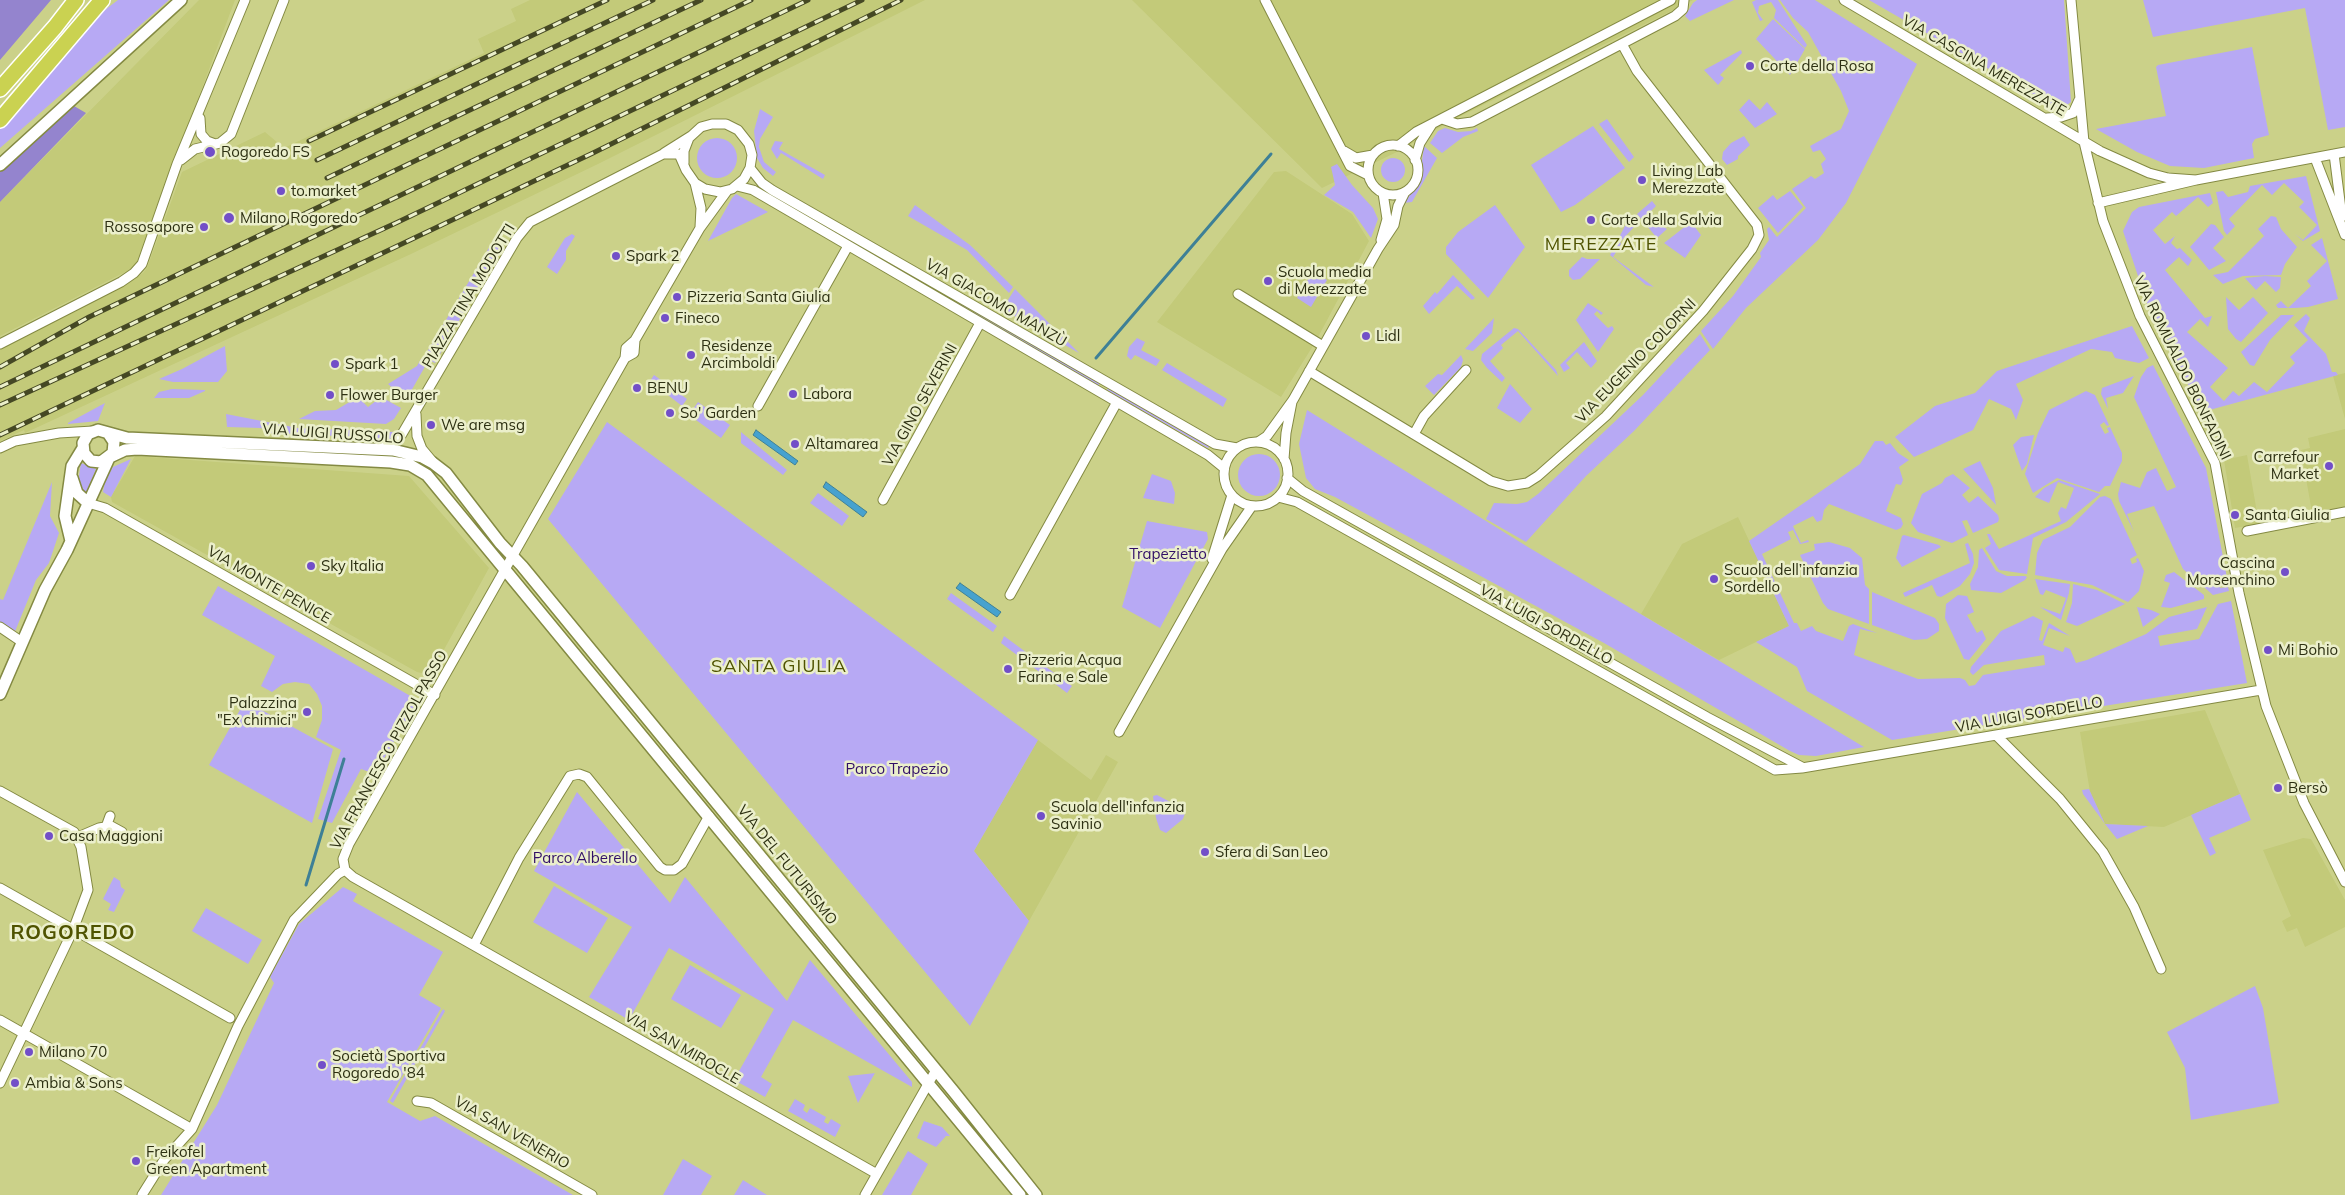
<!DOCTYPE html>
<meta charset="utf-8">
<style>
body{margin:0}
canvas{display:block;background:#cbd189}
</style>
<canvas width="2345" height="1195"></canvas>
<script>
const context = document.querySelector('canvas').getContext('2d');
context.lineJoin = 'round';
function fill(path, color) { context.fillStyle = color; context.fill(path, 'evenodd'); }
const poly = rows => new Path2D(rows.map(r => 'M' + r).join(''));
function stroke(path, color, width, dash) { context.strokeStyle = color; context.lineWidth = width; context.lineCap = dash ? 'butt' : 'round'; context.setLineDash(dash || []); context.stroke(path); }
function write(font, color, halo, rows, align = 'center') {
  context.font = font + ' Mulish,sans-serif'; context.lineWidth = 5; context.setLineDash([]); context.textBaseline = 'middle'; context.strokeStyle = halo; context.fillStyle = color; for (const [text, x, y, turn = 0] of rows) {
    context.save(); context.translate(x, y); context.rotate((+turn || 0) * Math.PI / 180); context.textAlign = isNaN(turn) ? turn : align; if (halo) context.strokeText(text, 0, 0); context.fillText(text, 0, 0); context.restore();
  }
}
fill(poly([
 [199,0,235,0,135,267,0,336,0,202],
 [530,0,925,0,598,164,411,254,25,433,24,430,0,441,0,350,129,283,143,273,147,268,182,172,265,132,284,148,484,53,478,39,516,21,511,9],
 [1132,0,1693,0,1451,121,1399,151,1322,188],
 [1286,171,1352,214,1369,241,1316,341,1281,397,1157,322,1274,172],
 [2345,373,2345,419,2333,376],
 [2345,429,2345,512,2313,518,2301,450,2310,448,2308,438],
 [2247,455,2259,524,2235,528,2224,460],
 [135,456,409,476,489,568,430,675,417,672,112,502,111,497],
 [1738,517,1789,626,1719,660,1641,614,1682,544],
 [2205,710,2240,794,2164,827,2105,824,2090,792,2080,732],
 [1038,740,1091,780,1106,755,1118,762,1029,921,974,851],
 [2303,838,2311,839,2345,900,2345,927,2305,947,2297,928,2287,932,2282,921,2291,916,2263,850]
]), '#c3ca79');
fill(poly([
 [118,0,169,0,0,148,0,128,98,15],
 [1697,0,1734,0,1690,21,1685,16,1693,3],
 [1756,0,1778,0,1807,45,1805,48,1774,18,1776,10,1771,2,1759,6,1758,13,1763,20,1760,21,1752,2],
 [1780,0,1815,0,1917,64,1846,203,1818,240,1746,308,1713,349,1701,331,1733,296,1761,257,1760,253,1769,240,1767,229,1769,227,1777,237,1806,208,1792,189,1811,176,1815,179,1824,173,1821,164,1826,159,1820,150,1813,152,1810,146,1841,129,1849,111,1841,91,1808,32,1793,18],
 [1869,0,2064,0,2071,102,2063,108,2053,106],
 [2143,0,2345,0,2345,127,2328,130,2305,8,2153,37],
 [1773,19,1805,49,1790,75,1756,39],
 [2252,47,2269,135,2255,139,2252,144,2254,158,2204,168,2170,166,2137,152,2096,129,2166,116,2156,67,2158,65],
 [1741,50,1742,53,1720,75,1724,78,1718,85,1704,70],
 [1749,99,1760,110,1767,102,1777,114,1755,128,1739,110],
 [760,109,773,117,760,139,759,147,764,162,776,172,773,176,763,168,757,158,754,131],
 [1607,119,1634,157,1629,162,1599,124],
 [1593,126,1625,168,1575,205,1561,212,1531,165],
 [1445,128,1458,132,1471,131,1477,128,1478,131,1463,137,1442,153,1430,143,1438,131],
 [1744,136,1750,145,1738,156,1738,159,1727,165,1722,159,1723,152,1731,143],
 '697 158a20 20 0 1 1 40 0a20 20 0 1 1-40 0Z',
 [775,141,783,142,779,149,825,175,823,179,781,153,777,159,771,149],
 [1424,146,1437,158,1412,202,1403,203,1419,184],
 '1381 170a12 12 0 1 1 24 0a12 12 0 1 1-24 0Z',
 [1337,164,1352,185,1373,208,1378,219,1371,238,1353,212,1324,195,1335,185,1331,167],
 [2306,176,2320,231,2303,241,2295,234,2303,240,2317,225,2299,207,2304,202,2284,183,2272,195,2262,185,2229,219,2235,226,2227,235,2224,231,2216,192,2223,191,2228,197,2248,192,2250,186],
 [1790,191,1803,207,1778,233,1758,208,1773,195,1777,200],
 [2210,193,2213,203,2208,207,2198,197,2176,216,2172,212,2153,230,2165,244,2175,236,2171,243,2177,249,2180,248,2192,260,2188,266,2179,257,2165,270,2205,318,2212,316,2208,327,2200,319,2187,332,2228,368,2210,387,2224,401,2233,391,2239,396,2254,382,2267,392,2295,363,2290,357,2308,340,2294,325,2306,314,2310,318,2304,331,2326,354,2332,372,2336,372,2338,375,2202,412,2148,306,2123,231,2132,212,2139,207],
 [736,194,768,212,708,241,732,198],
 [1652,201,1656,206,1646,216,1667,229,1657,238,1637,214],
 [915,205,970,245,1013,287,1009,293,967,250,908,216],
 [1495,205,1525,247,1488,298,1446,254,1446,247,1458,232],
 [2271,216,2276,217,2281,229,2297,247,2285,264,2281,275,2243,276,2223,284,2213,275,2228,272,2264,236,2258,229],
 [1691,222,1701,235,1685,258,1664,243],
 [1626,224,1634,227,1620,242,1621,244,1613,257,1654,287,1646,285,1610,255],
 [2211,224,2215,225,2224,237,2213,248,2226,261,2209,270,2190,247],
 [572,234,575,236,566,251,566,260,557,274,547,267,565,238],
 [841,234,969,307,967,310,839,236],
 [2322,238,2338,299,2308,307,2295,308,2278,308,2276,305,2281,301,2288,308,2311,286,2307,281,2327,261,2311,245],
 [493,241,503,243,435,363,424,357],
 [1582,257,1587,259,1600,259,1580,279,1573,280,1569,276,1569,270],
 [1313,271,1327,280,1311,307,1297,298],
 [1453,275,1475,298,1472,300,1457,286,1429,314,1423,306,1435,292,1437,294],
 [2265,276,2281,277,2280,288,2276,292,2265,281,2256,290,2245,278],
 [1015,289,1079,353,1002,309],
 [2226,297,2239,310,2253,297,2268,313,2241,342,2236,339,2228,329],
 [1588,303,1603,313,1601,315,1597,311,1594,314,1608,328,1612,326,1614,329,1598,352,1576,320],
 [975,310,1100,383,1098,386,973,313],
 [2281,315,2294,315,2270,340,2254,366,2250,365,2241,352],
 [1494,318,1492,333,1473,351,1465,349],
 [2132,326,2149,358,2139,363,2115,358,2112,352,2091,349,2016,384,2023,400,2016,420,2011,409,1989,399,1973,430,1914,457,1895,437,1935,406,1975,393,1997,371],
 [1514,328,1518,329,1556,370,1558,376,1518,331,1501,345,1503,348,1490,361,1505,378,1502,382,1487,368,1481,360,1482,354],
 [1700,334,1710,350,1634,431,1586,476,1526,542,1486,519,1494,503,1517,504,1527,502,1538,494,1643,395],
 [1137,338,1145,342,1141,350,1160,360,1156,366,1135,355,1131,360,1127,356,1129,347],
 [1584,342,1597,361,1591,368,1577,352,1566,363,1570,368,1564,372,1560,365],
 [225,346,227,371,218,382,173,382,159,379,182,369],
 [1461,355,1463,360,1461,367,1434,395,1425,386,1438,374,1442,375],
 [421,359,427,363,406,400,388,384,417,366],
 [1167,363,1227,399,1223,407,1162,370],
 [2153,365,2206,468,2227,578,2219,581,2220,588,2228,587,2229,591,2213,595,2183,569,2154,506,2127,514,2134,532,2119,501,2118,494,2121,482,2140,488,2147,472,2156,468,2167,491,2176,487,2134,397,2141,377,2147,368],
 [654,375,687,399,682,406,650,381],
 [2134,376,2123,393,2106,398,2108,409,2101,394,2102,388],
 [1510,384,1532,409,1520,423,1497,408],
 [1109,387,1210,446,1208,448,1107,390],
 [172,389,205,390,205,391,189,398,154,398,159,392],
 [2086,391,2095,395,2109,425,2107,426,2104,422,2100,425,2105,434,2109,432,2107,428,2110,427,2122,453,2122,461,2110,486,2105,486,2099,492,2057,478,2033,493,2025,474,2038,433,2049,410],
 [358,397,368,407,381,397,401,408,394,419,386,424,299,419,315,411,336,410],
 [698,402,730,425,721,438,689,415],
 [105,403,98,421,68,424,68,423],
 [1307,410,1528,547,1864,747,1816,756,1799,755,1790,751,1604,643,1335,497,1315,489,1306,478,1299,444],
 [226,414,298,428,395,432,390,440,383,441,342,439,337,436,269,433,261,428,227,427],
 [607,422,1038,740,974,851,1029,921,970,1026,548,519],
 [741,432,787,470,783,475,741,443],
 [2034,435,2027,464,2022,471,2013,445,2021,437],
 [1875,441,1883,441,1886,445,1890,443,1898,453,1909,460,1899,467,1903,480,1901,485,1896,484,1886,511,1901,518,1903,524,1901,528,1896,530,1829,504,1824,510,1822,520,1817,522,1813,516,1793,526,1801,543,1808,540,1809,542,1800,544,1793,530,1788,532,1791,539,1762,554,1794,623,1797,623,1801,631,1812,626,1816,631,1843,641,1849,626,1853,624,1877,633,1860,629,1854,655,1918,679,1960,678,1965,680,1969,686,1975,685,1983,675,2045,665,2044,655,1984,665,1973,675,1970,672,1971,667,2001,631,2033,616,2043,621,2039,640,2042,641,2049,623,2070,636,2049,628,2043,645,2063,652,2065,647,2070,649,2076,663,2087,660,2146,634,2169,617,2207,607,2197,629,2158,636,2160,646,2199,639,2218,604,2231,601,2247,683,1892,740,1807,691,1797,667,1756,642,1789,626,1749,541,1860,464],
 '1238 475a21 21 0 1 1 42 0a21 21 0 1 1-42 0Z',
 [131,459,111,497,103,492,105,481,113,467],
 [1980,461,1993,488,1996,505,1963,469],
 [81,463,96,469,86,494,81,490,79,476],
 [1152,474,1171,481,1175,493,1174,504,1143,498],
 [1953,474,1970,488,1962,495,1969,503,1978,496,1998,515,1999,519,1998,522,1973,533,1967,520,1962,521,1968,535,1952,543,1918,532,1911,523,1922,494,1942,483,1945,478],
 [2059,480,2100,494,2066,522,2033,538,2027,574,1999,570,1985,548,1991,544,1987,534,1990,534,1999,549,2061,521,2058,513,2061,507,2066,509,2074,488,2058,482,2049,503,2035,497,2044,488],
 [52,482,50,516,59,533,49,563,36,580,14,634,0,624,0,599,3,600],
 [818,493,849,516,842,526,810,503],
 [2105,496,2111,499,2137,555,2130,559,2132,564,2137,562,2136,559,2138,558,2144,571,2139,591,2128,602,2092,585,2035,575,2037,553,2043,540,2070,527,2100,497],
 [1147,521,1207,532,1208,539,1160,628,1122,607],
 [1904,535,1939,545,1941,547,1902,567,1896,558,1902,536],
 [1829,542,1850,548,1862,558,1865,585,1869,589,1869,624,1828,609,1823,603,1800,555,1815,550,1814,544],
 [1968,543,1973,554,1974,563,1970,574,1960,586,1941,597,1937,596,1932,585,1905,597,1903,593,1970,563,1965,544],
 [1982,548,1996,571,2007,576,2025,576,2027,577,2025,580,2001,593,1971,590,1970,584,1978,567,1979,550],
 [2174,572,2204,595,2204,599,2171,608,2161,607,2170,583,2164,581,2166,575],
 [2035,579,2070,584,2069,593,2061,620,2040,607,2060,614,2066,598,2046,590,2043,595,2040,594],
 [2073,584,2097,590,2125,604,2077,626,2066,622,2072,603],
 [218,586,414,698,416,703,375,774,361,769,332,823,318,819,341,750,316,737,322,720,322,706,317,694,309,684,295,682,283,684,272,692,261,686,275,656,202,615],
 [1872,592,1935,618,1939,624,1939,631,1927,639,1914,640,1872,625],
 [951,593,997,626,993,632,947,599],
 [1958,595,1967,596,1974,612,1967,615,1977,633,1982,630,1986,639,1969,660,1964,659,1945,618,1946,604],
 [2137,607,2151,610,2160,614,2143,627],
 [1004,636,1072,686,1067,693,1001,643],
 [245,701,333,749,312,823,209,765],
 [2089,789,2105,824,2148,826,2117,839,2105,824,2083,794,2082,790],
 [577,792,670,903,685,877,787,1001,810,960,912,1082,912,1087,793,1020,761,1077,772,1084,765,1097,734,1080,774,1009,669,948,629,1020,589,997,632,927,534,871],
 [2240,794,2251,820,2209,838,2216,853,2210,856,2191,815],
 [1157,795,1176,805,1185,813,1183,819,1166,833,1160,830,1156,818,1153,796],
 [114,877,120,881,121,887,125,890,114,912,108,910,111,904,103,899],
 [554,886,608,918,587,953,533,922],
 [343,887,357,894,353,901,443,952,419,995,441,1008,387,1102,420,1121,435,1116,573,1195,161,1195,217,1105,274,983,270,977,299,924],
 [206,908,262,940,248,964,192,931],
 [690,965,741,995,721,1028,671,999],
 [2255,986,2263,1008,2279,1103,2191,1120,2185,1068,2167,1032],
 [443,1009,445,1011,393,1103,390,1101],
 [876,1073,875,1073,858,1103,848,1076],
 [795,1099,805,1105,803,1110,807,1113,810,1108,826,1117,824,1122,828,1124,831,1119,841,1125,835,1137,788,1111],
 [924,1121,942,1127,950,1136,946,1136,936,1147,917,1138],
 [908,1151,928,1164,911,1195,882,1195],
 [683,1159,712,1176,701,1195,663,1195],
 [743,1180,767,1195,734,1195]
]), '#b7a9f4');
fill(poly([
 [0,0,51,0,0,60],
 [74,106,86,113,0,202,0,172]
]), '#9484ce');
const water = poly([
 [756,430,798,461,795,465,753,435,756,430],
 [826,482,867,512,863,517,823,487,826,482],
 [960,583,1001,612,997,617,956,588,960,583]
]);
fill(water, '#46a2cf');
stroke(water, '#3e8096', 1);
stroke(poly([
 [1096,358,1271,154],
 [306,885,344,759]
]), '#3e8096', 3);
const street = poly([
 [1265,0,1350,166,1368,175],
 [1844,0,2100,151,2149,173,2168,178,2196,180],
 [2071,0,2084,142,2103,221,2140,316,2215,463,2239,593,2266,706,2304,803,2345,882],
 [200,118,201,134,207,141,215,144],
 [2047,118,2061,117,2073,113,2079,100],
 [1442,119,1457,124,1472,122,1675,16,1683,9,1684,0],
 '1368 170a25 25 0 1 1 50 0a25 25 0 1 1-50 0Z',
 [1398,146,1416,132,1671,0],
 [1344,151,1356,158,1373,155],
 [664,153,691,136],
 [2334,154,2342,217],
 [2315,158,2345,235],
 [181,160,195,149,220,143,231,134,284,0],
 [1415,160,1420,143,1432,124],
 [750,168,762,183,772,190,1215,444,1237,448],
 [695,183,701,208,700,227],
 [737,186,753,190,1208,455,1224,468],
 [2098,203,2196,180,2345,152],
 [1381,240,1387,219,1383,193],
 [1238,294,1323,346],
 [0,344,121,282,134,273,142,264,177,164,245,0],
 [625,358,634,353,635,340,700,228,727,191],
 [1309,371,1491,481,1508,486,1527,483,1538,476,1606,416,1703,311,1752,249,1759,235,1757,225,1637,71,1622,44],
 [758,406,848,246],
 [416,414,417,436,422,449,432,461],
 [1414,434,1424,416,1466,370],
 [1258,442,1267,436,1293,400,1378,249,1394,225,1398,206,1405,192],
 '1224 474a32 32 0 1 1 64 0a32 32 0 1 1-64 0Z',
 [0,448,15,441,59,433,93,431],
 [381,448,393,444,402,434,517,238,530,222,663,154,679,154,686,170,695,183,705,189,720,192,732,189,744,179,750,168,752,155,749,144,738,130,726,124,712,124,701,127,689,138,684,151,684,163],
 [1284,459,1286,433,1292,402],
 [1287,478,1303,491,1707,717,1802,767],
 [1278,497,1297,502,1775,770,1802,768,2261,690],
 [883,500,980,323],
 [88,503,105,508,435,695],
 [2247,531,2345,512],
 [1212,559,1232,495],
 [1010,595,1117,402],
 [0,627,22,642],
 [1119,732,1222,549,1252,506],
 [1996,735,2060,799,2103,852,2134,907,2161,969],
 [0,791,74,832,81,847,88,890,73,930,0,1083],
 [106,827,110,816],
 [78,837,99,828,111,826,122,832],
 [345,870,353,877,877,1174],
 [345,870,343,859,349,844,625,358,626,348,635,340],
 [0,888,230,1018],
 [474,945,519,858,570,776,579,774,587,777,660,867,665,870,674,870,682,864,709,816],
 [0,1020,192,1129],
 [417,1101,431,1103,592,1195],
 [142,1195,164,1160,192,1129,238,1026,294,920,338,874,345,870],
 [865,1195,936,1070]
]);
const secondary = poly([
 [0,165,181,0],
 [108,433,114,442,113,453,101,462,91,461,84,453,83,443,88,434,98,430,127,438,393,450,422,457,433,463,446,473,500,543,522,566,954,1092,1036,1195],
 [110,457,125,450,137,449,391,462,410,465,427,475,1020,1195],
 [72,478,77,493,88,503],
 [71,541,65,516,72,466,83,448],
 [0,694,45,590,67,550,109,458]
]);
const highway = poly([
 [0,89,55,27,76,0],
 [0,120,102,0]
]);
stroke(street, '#848a43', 11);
stroke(secondary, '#848a43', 14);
stroke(highway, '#fff', 18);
stroke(street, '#fff', 9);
stroke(secondary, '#fff', 11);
stroke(highway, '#cad251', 15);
const rail = poly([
 [309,141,607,0],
 [317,160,653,0],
 [327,178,701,0],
 [0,367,89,317,751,0],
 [0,387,808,0],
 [0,405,398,222,862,0],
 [0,435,593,153,901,0]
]);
stroke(rail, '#454824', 5);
stroke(rail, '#ebefcb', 3, [9]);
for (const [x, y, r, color] of [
 [1750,66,5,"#724fc8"],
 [210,152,6,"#724fc8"],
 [1642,180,5,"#724fc8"],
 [281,191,5,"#724fc8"],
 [229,218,6,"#724fc8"],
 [1591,220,5,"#724fc8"],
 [204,227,5,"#724fc8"],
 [616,256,5,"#724fc8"],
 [1268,281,5,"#724fc8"],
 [677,297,5,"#724fc8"],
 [665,318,5,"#724fc8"],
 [1366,336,5,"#724fc8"],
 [691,355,5,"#724fc8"],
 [335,364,5,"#724fc8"],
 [637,388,5,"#724fc8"],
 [793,394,5,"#724fc8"],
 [330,395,5,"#724fc8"],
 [670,413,5,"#724fc8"],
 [431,425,5,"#724fc8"],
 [795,444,5,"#724fc8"],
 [2329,466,5,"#724fc8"],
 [2235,515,5,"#724fc8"],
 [311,566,5,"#724fc8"],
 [2285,572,5,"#724fc8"],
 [1714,579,5,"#724fc8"],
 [2268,650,5,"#724fc8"],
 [1008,669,5,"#724fc8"],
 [307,712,5,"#724fc8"],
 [2278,788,5,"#724fc8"],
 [1041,816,5,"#724fc8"],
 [49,836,5,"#724fc8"],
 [1205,852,5,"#724fc8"],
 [29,1052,5,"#724fc8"],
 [322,1065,5,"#724fc8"],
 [15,1083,5,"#724fc8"],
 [136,1161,5,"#724fc8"]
]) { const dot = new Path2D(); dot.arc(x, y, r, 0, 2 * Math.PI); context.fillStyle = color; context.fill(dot); stroke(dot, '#ebefcb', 2); }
write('15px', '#2d3012', '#ebefcb', [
 ["Corte della Rosa",1760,66],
 ["Rogoredo FS",221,152],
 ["Living Lab",1652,171],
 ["Merezzate",1652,188],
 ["to.market",291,191],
 ["Milano Rogoredo",240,218],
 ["Corte della Salvia",1601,220],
 ["Rossosapore",194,227,"right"],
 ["Spark 2",626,256],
 ["Scuola media",1278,272],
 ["di Merezzate",1278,289],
 ["Pizzeria Santa Giulia",687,297],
 ["Fineco",675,318],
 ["Lidl",1376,336],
 ["Residenze",701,346],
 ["Arcimboldi",701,363],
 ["Spark 1",345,364],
 ["BENU",647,388],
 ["Labora",803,394],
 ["Flower Burger",340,395],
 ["So' Garden",680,413],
 ["We are msg",441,425],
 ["Altamarea",805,444],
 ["Carrefour",2319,457,"right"],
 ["Market",2319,474,"right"],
 ["Santa Giulia",2245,515],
 ["Cascina",2275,563,"right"],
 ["Morsenchino",2275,580,"right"],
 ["Sky Italia",321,566],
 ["Scuola dell’infanzia",1724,570],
 ["Sordello",1724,587],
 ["Mi Bohio",2278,650],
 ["Pizzeria Acqua",1018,660],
 ["Farina e Sale",1018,677],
 ["Palazzina",297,703,"right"],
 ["\"Ex chimici\"",297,720,"right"],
 ["Bersò",2288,788],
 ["Scuola dell'infanzia",1051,807],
 ["Savinio",1051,824],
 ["Casa Maggioni",59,836],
 ["Sfera di San Leo",1215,852],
 ["Milano 70",39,1052],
 ["Società Sportiva",332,1056],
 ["Rogoredo '84",332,1073],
 ["Ambia & Sons",25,1083],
 ["Freikofel",146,1152],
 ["Green Apartment",146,1169]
], 'left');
write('15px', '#2d3012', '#ebefcb', [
 ["VIA CASCINA MEREZZATE",1984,66,30],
 ["PIAZZA TINA MODOTTI",469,296,-59],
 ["VIA GIACOMO MANZÙ",996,303,30],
 ["VIA EUGENIO COLORNI",1636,361,-46],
 ["VIA ROMUALDO BONFADINI",2182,368,64],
 ["VIA GINO SEVERINI",920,405,-61],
 ["VIA LUIGI RUSSOLO",333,434,4],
 ["VIA MONTE PENICE",269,585,30],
 ["VIA LUIGI SORDELLO",1546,625,29],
 ["VIA LUIGI SORDELLO",2029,715,-10],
 ["VIA FRANCESCO PIZZOLPASSO",389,750,-61],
 ["VIA DEL FUTURISMO",787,865,51],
 ["VIA SAN MIROCLE",682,1048,30],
 ["VIA SAN VENERIO",512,1133,30]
]);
write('15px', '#310f67', '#ebefcb', [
 ["Trapezietto",1168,554],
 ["Parco Trapezio",897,769],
 ["Parco Alberello",585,858]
]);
context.letterSpacing = '1px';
write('18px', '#4f5300', '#ebefcb', [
 ["MEREZZATE",1601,245],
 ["SANTA GIULIA",779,667]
]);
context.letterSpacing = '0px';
context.letterSpacing = '1px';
write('bold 20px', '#4f5300', '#ebefcb', [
 ["ROGOREDO",73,933]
]);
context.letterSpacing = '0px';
</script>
